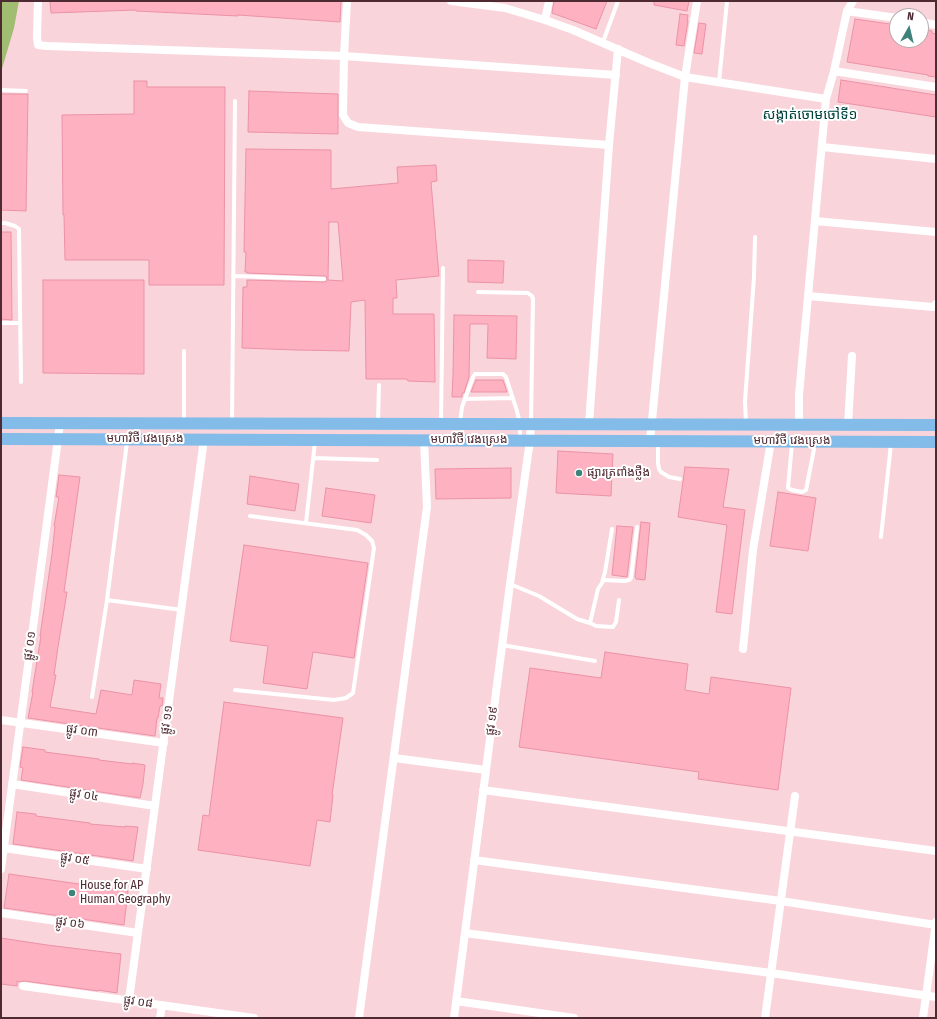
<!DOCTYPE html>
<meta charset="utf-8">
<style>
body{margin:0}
#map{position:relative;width:937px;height:1019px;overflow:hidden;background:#fad4db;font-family:"Fira Sans Condensed",sans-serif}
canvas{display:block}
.frame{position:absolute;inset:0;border:2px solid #4e2a32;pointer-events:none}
.north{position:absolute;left:889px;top:8px;width:40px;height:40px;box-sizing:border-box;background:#fff;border:1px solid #b8aaad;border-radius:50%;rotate:8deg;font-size:11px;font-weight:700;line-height:16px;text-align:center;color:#4e2a32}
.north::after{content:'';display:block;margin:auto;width:14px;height:18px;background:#3d837b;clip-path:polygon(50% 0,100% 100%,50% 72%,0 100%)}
</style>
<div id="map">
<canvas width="937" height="1019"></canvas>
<div class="frame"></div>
<div class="north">N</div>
</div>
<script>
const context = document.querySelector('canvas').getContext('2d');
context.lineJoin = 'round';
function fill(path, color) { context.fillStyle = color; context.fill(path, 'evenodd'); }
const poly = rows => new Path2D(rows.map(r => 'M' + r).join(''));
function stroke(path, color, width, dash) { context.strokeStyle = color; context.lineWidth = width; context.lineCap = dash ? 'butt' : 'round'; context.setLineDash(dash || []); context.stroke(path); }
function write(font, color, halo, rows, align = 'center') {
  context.font = font + ' "Fira Sans Condensed","Noto Sans Khmer",sans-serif'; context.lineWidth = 4; context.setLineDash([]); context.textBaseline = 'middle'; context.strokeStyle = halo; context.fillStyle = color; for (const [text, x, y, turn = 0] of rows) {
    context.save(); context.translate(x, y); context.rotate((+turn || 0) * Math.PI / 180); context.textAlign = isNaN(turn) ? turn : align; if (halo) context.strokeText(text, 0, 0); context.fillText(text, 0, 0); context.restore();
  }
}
fill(poly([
 [1,1,19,1,14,28,1,72]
]), '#a1bd72');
const building = poly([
 [50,1,341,1,340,22,238,15,238,16,136,11,136,10,51,13,50,1],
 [554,1,607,1,596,29,552,13,554,1],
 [654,1,689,1,687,11,654,5,654,1],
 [680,14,688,15,687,21,688,21,684,46,676,45,680,14],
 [855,19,897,25,897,40,921,40,921,29,932,31,932,33,936,34,936,77,928,76,928,75,847,62,855,19],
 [699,23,706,24,702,54,694,53,699,23],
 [841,80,936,95,936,117,838,102,841,80],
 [134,81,147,81,147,87,225,87,224,285,149,285,149,260,65,260,64,215,63,215,62,115,134,114,134,81],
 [249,91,338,94,338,134,248,132,249,91],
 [1,94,28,94,26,211,1,210,1,94],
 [246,149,331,150,331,189,398,183,397,167,436,165,437,181,431,182,439,276,396,280,397,298,393,298,393,314,434,314,435,382,408,381,407,379,366,379,365,300,351,302,349,351,296,350,242,348,243,287,247,287,247,280,324,282,327,281,327,279,326,276,324,276,247,273,247,272,245,272,246,252,244,252,246,149],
 [329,222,338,222,343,281,328,280,329,222],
 [1,232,11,232,12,320,1,319,1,232],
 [468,260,504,261,503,283,468,282,468,260],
 [43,280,144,280,144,374,43,373,43,280],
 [454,315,517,316,516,359,487,358,488,324,470,324,469,377,464,393,462,393,462,397,452,397,453,375,454,315],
 [476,380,503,380,507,392,471,392,476,380],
 [558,451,613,454,611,496,556,493,558,451],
 [685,467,729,469,723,507,745,510,732,614,716,612,727,525,678,517,685,467],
 [511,468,511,498,436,499,435,469,511,468],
 [59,475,80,477,64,592,67,592,58,647,54,675,56,675,50,707,96,714,101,690,132,695,134,680,161,684,159,698,163,698,162,706,160,706,158,718,157,718,155,736,28,718,33,692,32,692,41,636,40,636,52,554,55,526,54,526,59,497,56,497,59,475],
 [250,476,299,484,295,511,247,504,250,476],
 [326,488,375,495,371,523,322,516,326,488],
 [778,492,816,498,808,551,770,546,778,492],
 [641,522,650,523,645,580,636,579,636,578,635,577,641,522],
 [617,526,633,527,627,577,612,575,617,526],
 [244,545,368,563,354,658,313,652,307,689,263,683,268,646,230,641,244,545],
 [605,652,688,664,685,690,709,694,711,677,791,688,778,790,698,779,699,772,519,747,530,668,601,678,605,652],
 [224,702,343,718,332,795,333,795,330,822,317,820,310,866,198,850,203,815,209,816,224,702],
 [23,747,45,750,45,752,99,759,99,760,132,764,132,763,145,765,143,784,140,798,21,780,23,768,20,767,23,747],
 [17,812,36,814,36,816,90,823,90,824,125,827,125,826,138,827,133,861,13,844,17,812],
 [9,874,128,891,124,925,4,908,9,874],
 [1,938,47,945,121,954,117,993,98,990,98,991,24,981,20,982,17,981,17,986,1,984,1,938]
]);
fill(building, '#fdb1c1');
stroke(building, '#eb92a6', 1);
stroke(poly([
 [603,42,618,1],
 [719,82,727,1],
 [1,90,26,91],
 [1,223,5,223,15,226,19,229,21,382],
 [233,276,324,279],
 [478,292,528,293,532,296,533,299,531,423],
 [1,323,20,323],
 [465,399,513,398],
 [184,423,184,351],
 [232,423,235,101],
 [378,423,379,385],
 [441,423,443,268],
 [460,423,462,407,473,377,475,374,503,374,506,377,517,411,520,424,520,440],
 [746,424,745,401,754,277,755,237],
 [658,443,658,463,659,469,661,472,669,477,680,479],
 [792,443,788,488,792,490,802,492,806,490,815,444],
 [313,458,377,460],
 [306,523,315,442],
 [881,537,891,444],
 [603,580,625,581,629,580,631,578,637,527],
 [510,584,539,596,577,619,590,623,598,589,602,583,605,572,612,529],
 [107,600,182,610],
 [590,623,596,626,613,627,616,622,619,600],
 [502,645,595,661],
 [235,690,334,700,346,698,353,693,374,548,372,541,366,535,357,530,250,516],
 [92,697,107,600,127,442]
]), '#fff', 4);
stroke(poly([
 [38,1,37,38,38,45,47,46,344,56,616,75],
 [347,1,344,56,343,115,348,123,358,127,609,145],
 [451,1,505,8,545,20,573,30,649,63,685,77,826,99],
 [847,11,897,18],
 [545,20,549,1],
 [921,22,936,25],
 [834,71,936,87],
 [822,147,936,159],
 [815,221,936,232],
 [808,296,933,307,936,304],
 [589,424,609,145,618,49],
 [799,425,799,395,826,99,834,71,847,11,853,1],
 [848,425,852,356],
 [650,441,685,77,697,1],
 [743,649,753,550,771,441],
 [1,720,164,743],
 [394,758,486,770],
 [12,784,155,806],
 [483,790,936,851],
 [4,848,147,869],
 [474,860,781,901,936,925],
 [1,869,58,439,60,423],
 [1,913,138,933],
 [465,933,771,973,936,997],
 [23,986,254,1018],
 [129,1000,204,439],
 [456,1001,574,1018],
 [160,1018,162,1005],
 [359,1018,427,507,424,440],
 [454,1018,510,584,530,440,531,424],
 [765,1018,795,796],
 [923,1018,936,922]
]), '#fff', 8);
stroke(poly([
 [1,423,936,425],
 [1,439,936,442]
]), '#83bce8', 12);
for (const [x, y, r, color] of [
 [579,473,4,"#3d837b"],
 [72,893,4,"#3d837b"]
]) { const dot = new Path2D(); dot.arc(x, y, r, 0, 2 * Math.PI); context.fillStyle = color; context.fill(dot); stroke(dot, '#fff', 1.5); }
write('12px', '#4e2a32', '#fff', [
 ["មហាវិថី វេងស្រេង",145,439],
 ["មហាវិថី វេងស្រេង",469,440],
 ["មហាវិថី វេងស្រេង",792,441],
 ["ផ្លូវ ០១",30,646,-82],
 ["ផ្លូវ ១១",167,720,-82],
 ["ផ្លូវ ១៩",492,721,-83],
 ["ផ្លូវ ០៣",82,731,8],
 ["ផ្លូវ ០៤",84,795,9],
 ["ផ្លូវ ០៥",75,859,9],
 ["ផ្លូវ ០៦",70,923,8],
 ["ផ្លូវ ០៨",138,1002,8]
]);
write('12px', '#4e2a32', '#fff', [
 ["ផ្សារត្រពាំងថ្លឹង",587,473],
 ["House for AP",80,886],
 ["Human Geography",80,900]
], 'left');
write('14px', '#01433d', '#fff', [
 ["សង្កាត់ចោមចៅទី១",810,115]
]);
</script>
